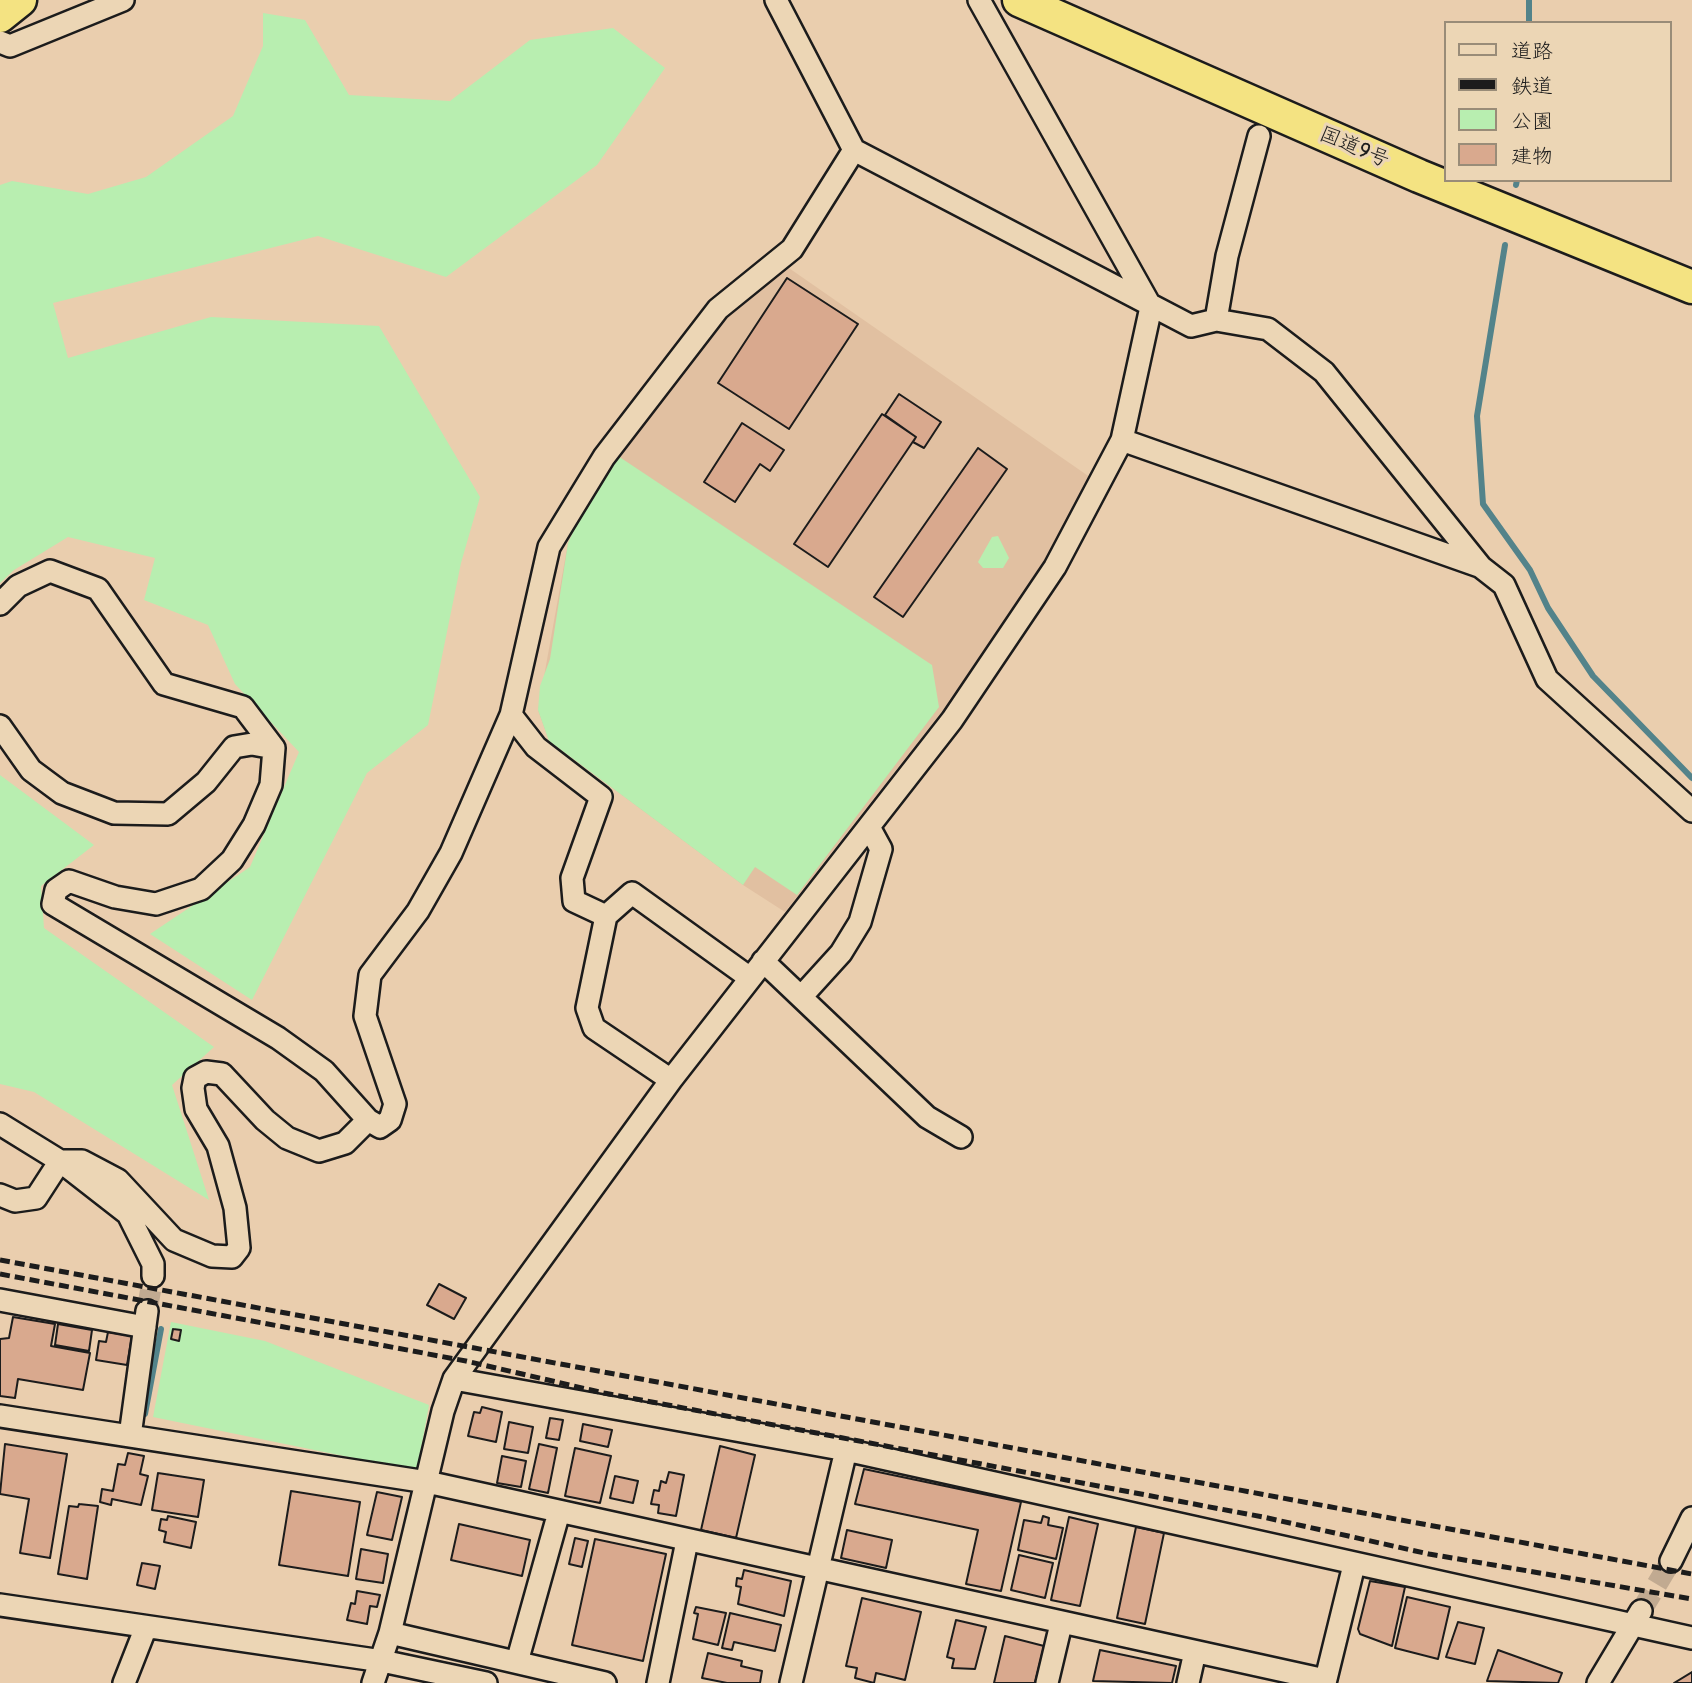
<!DOCTYPE html>
<meta charset="utf-8">
<style>
body{margin:0}
#map{position:relative;width:1692px;height:1683px;overflow:hidden;background:#eaceae;font-family:Pangolin,"Klee One",sans-serif}
canvas{display:block}
.legend{position:absolute;left:1444px;top:21px;width:228px;height:161px;box-sizing:border-box;background:#ecd6b5;border:2px solid #998c78;margin:0;padding:9px 12px;list-style:none;font-size:21px;color:#1c1c1c}
.legend li{display:flex;align-items:center;gap:14px;height:35px}
.legend b{width:35px;border:2px solid #998c78}
</style>
<div id="map">
<canvas width="1692" height="1683"></canvas>
<ul class="legend">
<li><b style="height:9px;background:#ecd6b5"></b>道路</li>
<li><b style="height:9px;background:#1c1c1c"></b>鉄道</li>
<li><b style="height:19px;background:#b8eeb0"></b>公園</li>
<li><b style="height:19px;background:#d9a98e"></b>建物</li>
</ul>
</div>
<script>
const context = document.querySelector('canvas').getContext('2d');
context.lineJoin = 'round';
function fill(path, color) { context.fillStyle = color; context.fill(path, 'evenodd'); }
const poly = rows => new Path2D(rows.map(r => 'M' + r).join(''));
function stroke(path, color, width, dash) { context.strokeStyle = color; context.lineWidth = width; context.lineCap = dash ? 'butt' : 'round'; context.setLineDash(dash || []); context.stroke(path); }
function write(font, color, halo, rows, align = 'center') {
  context.font = font + ' Pangolin,"Klee One",sans-serif'; context.lineWidth = 6; context.setLineDash([]); context.textBaseline = 'middle'; context.strokeStyle = halo; context.fillStyle = color; for (const [text, x, y, turn = 0] of rows) {
    context.save(); context.translate(x, y); context.rotate((+turn || 0) * Math.PI / 180); context.textAlign = isNaN(turn) ? turn : align; if (halo) context.strokeText(text, 0, 0); context.fillText(text, 0, 0); context.restore();
  }
}
fill(poly([
 [786,266,1094,480,997,641,785,912,743,885,549,741,538,710,568,543,584,508,718,320]
]), '#e1c0a1');
fill(poly([
 [263,13,305,20,349,95,450,101,530,40,613,28,665,68,597,165,446,277,318,236,53,303,68,358,211,317,379,326,480,497,461,563,428,725,367,773,252,1000,150,934,250,867,299,752,235,684,208,625,144,600,155,558,68,537,14,570,0,583,0,185,12,181,88,194,146,177,233,116,263,46],
 [618,456,932,665,939,707,797,895,755,867,743,885,549,741,538,710,540,686,550,659,568,543,584,508],
 [998,536,1009,558,1003,568,983,568,978,562,992,537],
 [0,775,94,845,41,886,44,928,214,1047,172,1085,209,1200,34,1092,0,1084],
 [171,1322,265,1341,429,1405,417,1471,153,1417]
]), '#b8eeb0');
stroke(poly([
 [1529,0,1529,23],
 [1516,185,1517,180],
 [1505,245,1477,416,1483,504,1530,570,1548,608,1593,676,1692,778],
 [145,1414,161,1329]
]), '#53838a', 6);
const building = poly([
 [787,278,858,324,789,429,718,383,787,278],
 [899,394,941,422,924,448,913,442,916,437,885,415,899,394],
 [882,414,916,437,828,567,794,544,882,414],
 [742,423,784,450,770,471,760,464,735,502,704,482,742,423],
 [978,448,1007,469,903,617,874,597,978,448],
 [439,1284,466,1298,454,1319,427,1305,439,1284],
 [13,1317,55,1324,51,1346,90,1353,83,1390,18,1379,15,1398,0,1396,0,1339,9,1338,13,1317],
 [58,1324,92,1330,89,1351,55,1345,58,1324],
 [173,1329,181,1330,179,1341,171,1339,173,1329],
 [108,1332,132,1336,127,1365,96,1360,99,1341,106,1342,108,1332],
 [482,1407,502,1412,496,1442,468,1436,474,1412,480,1413,482,1407],
 [550,1418,563,1420,559,1440,546,1438,550,1418],
 [509,1422,533,1427,528,1453,504,1449,509,1422],
 [583,1424,612,1430,608,1447,580,1441,583,1424],
 [5,1444,67,1454,50,1558,20,1553,29,1499,0,1494,5,1444],
 [539,1444,557,1448,548,1493,529,1489,539,1444],
 [720,1446,755,1455,736,1538,701,1530,720,1446],
 [575,1448,611,1456,600,1503,565,1496,575,1448],
 [128,1453,144,1456,140,1474,148,1476,141,1505,112,1499,111,1505,100,1502,102,1489,113,1491,118,1464,125,1465,128,1453],
 [502,1456,526,1461,521,1487,497,1483,502,1456],
 [864,1469,1021,1502,1001,1591,966,1584,978,1530,855,1504,864,1469],
 [669,1472,684,1475,676,1516,658,1513,659,1505,651,1504,654,1490,659,1491,661,1481,666,1483,669,1472],
 [158,1473,204,1480,198,1517,152,1510,158,1473],
 [615,1476,638,1481,633,1503,610,1498,615,1476],
 [291,1491,360,1502,348,1576,279,1565,291,1491],
 [377,1492,402,1497,392,1540,367,1535,377,1492],
 [79,1504,98,1506,87,1579,58,1574,69,1506,78,1507,79,1504],
 [168,1516,196,1522,191,1548,164,1542,166,1532,159,1530,161,1519,167,1520,168,1516],
 [1043,1516,1049,1518,1048,1525,1063,1528,1056,1559,1018,1550,1024,1520,1041,1523,1043,1516],
 [1069,1517,1098,1524,1080,1606,1051,1600,1069,1517],
 [459,1524,530,1540,522,1576,451,1560,459,1524],
 [1136,1527,1164,1533,1145,1624,1117,1618,1136,1527],
 [847,1530,892,1540,886,1568,841,1558,847,1530],
 [575,1538,588,1541,582,1567,569,1564,575,1538],
 [595,1539,666,1554,643,1661,572,1645,595,1539],
 [361,1549,388,1554,383,1583,356,1579,361,1549],
 [1019,1555,1053,1563,1045,1598,1011,1590,1019,1555],
 [142,1563,160,1566,155,1589,137,1585,142,1563],
 [744,1570,791,1581,784,1616,738,1604,741,1587,736,1586,737,1578,742,1579,744,1570],
 [1370,1581,1405,1587,1392,1646,1360,1634,1358,1629,1370,1581],
 [357,1591,380,1595,377,1607,370,1606,367,1624,347,1620,351,1603,355,1604,357,1591],
 [1407,1597,1450,1607,1438,1659,1395,1648,1407,1597],
 [862,1598,921,1612,905,1680,876,1673,874,1683,855,1678,857,1668,846,1666,862,1598],
 [696,1607,726,1613,718,1645,693,1639,698,1614,694,1613,696,1607],
 [730,1613,781,1625,775,1651,734,1642,732,1650,722,1648,730,1613],
 [956,1620,986,1627,975,1669,952,1668,954,1659,947,1657,956,1620],
 [1458,1622,1484,1628,1475,1664,1446,1657,1458,1622],
 [1005,1636,1044,1646,1035,1683,994,1683,1005,1636],
 [1100,1650,1176,1666,1172,1683,1093,1681,1100,1650],
 [1498,1650,1562,1673,1558,1683,1487,1681,1498,1650],
 [708,1653,742,1661,741,1666,762,1671,760,1683,727,1683,702,1678,708,1653],
 [1692,1672,1692,1683,1674,1683,1692,1672]
]);
fill(building, '#d9a98e');
stroke(building, '#1c1c1c', 2);
stroke(poly([
 [147,1311,153,1276],
 [1641,1611,1671,1561]
]), '#c1aa91', 21, [21, 10]);
const minor = poly([
 [776,0,854,150,1191,326,1216,320,1268,329,1324,372,1481,567,1504,585,1547,679,1692,811],
 [0,42,10,46,123,0],
 [1216,320,1227,256,1259,136],
 [1122,440,1479,566],
 [0,604,18,586,50,571,98,589,164,684,243,707,274,748,271,785,254,825,232,860,201,889,156,904,115,897,69,881,56,890,53,904,278,1038,324,1071,368,1120,380,1127,390,1120,395,1104,365,1016,370,975,418,911,451,853,511,715,549,547,604,457,718,309,792,249,854,150],
 [511,715,536,747,601,797,572,878,574,901,606,916],
 [0,726,31,770,62,793,114,813,168,814,206,782,234,747,252,744,274,748],
 [763,961,927,1117,961,1137],
 [801,997,841,953,860,922,881,849,869,827],
 [671,1080,594,1028,587,1008,606,916,632,893,750,978],
 [0,1124,60,1161,128,1214,153,1264,153,1276],
 [60,1161,82,1161,118,1180,174,1240,212,1256,232,1257,239,1248,235,1208,218,1146,196,1109,193,1088,195,1078,206,1072,222,1074,265,1120,287,1138,319,1151,345,1143,368,1120],
 [0,1195,15,1201,36,1198,60,1161],
 [0,1300,145,1327],
 [454,1379,846,1450,1692,1638],
 [0,1416,427,1482,1325,1680],
 [130,1436,147,1311],
 [1671,1561,1692,1518],
 [0,1605,382,1661,486,1683],
 [390,1633,605,1683],
 [517,1662,559,1512],
 [124,1683,146,1627],
 [373,1683,390,1633,443,1411,454,1379,671,1080,952,720,1055,567,1122,440,1151,307,979,0],
 [658,1683,687,1541],
 [791,1683,846,1450],
 [1047,1683,1061,1624],
 [1188,1683,1195,1652],
 [1325,1683,1354,1565],
 [1598,1683,1641,1611]
]);
const highway = poly([
 [1019,0,1419,176,1692,287],
 [0,16,20,0]
]);
stroke(minor, '#1c1c1c', 26);
stroke(highway, '#1c1c1c', 37);
stroke(minor, '#ecd6b5', 21);
stroke(highway, '#f4e382', 32);
stroke(poly([
 [0,1260,1692,1574],
 [0,1274,466,1361,604,1393,1263,1517,1429,1554,1692,1599]
]), '#1c1c1c', 5, [10, 5]);
write('21px', '#1c1c1c', '#ecd6b5', [
 ["国道9号",1354,148,23]
]);
</script>
